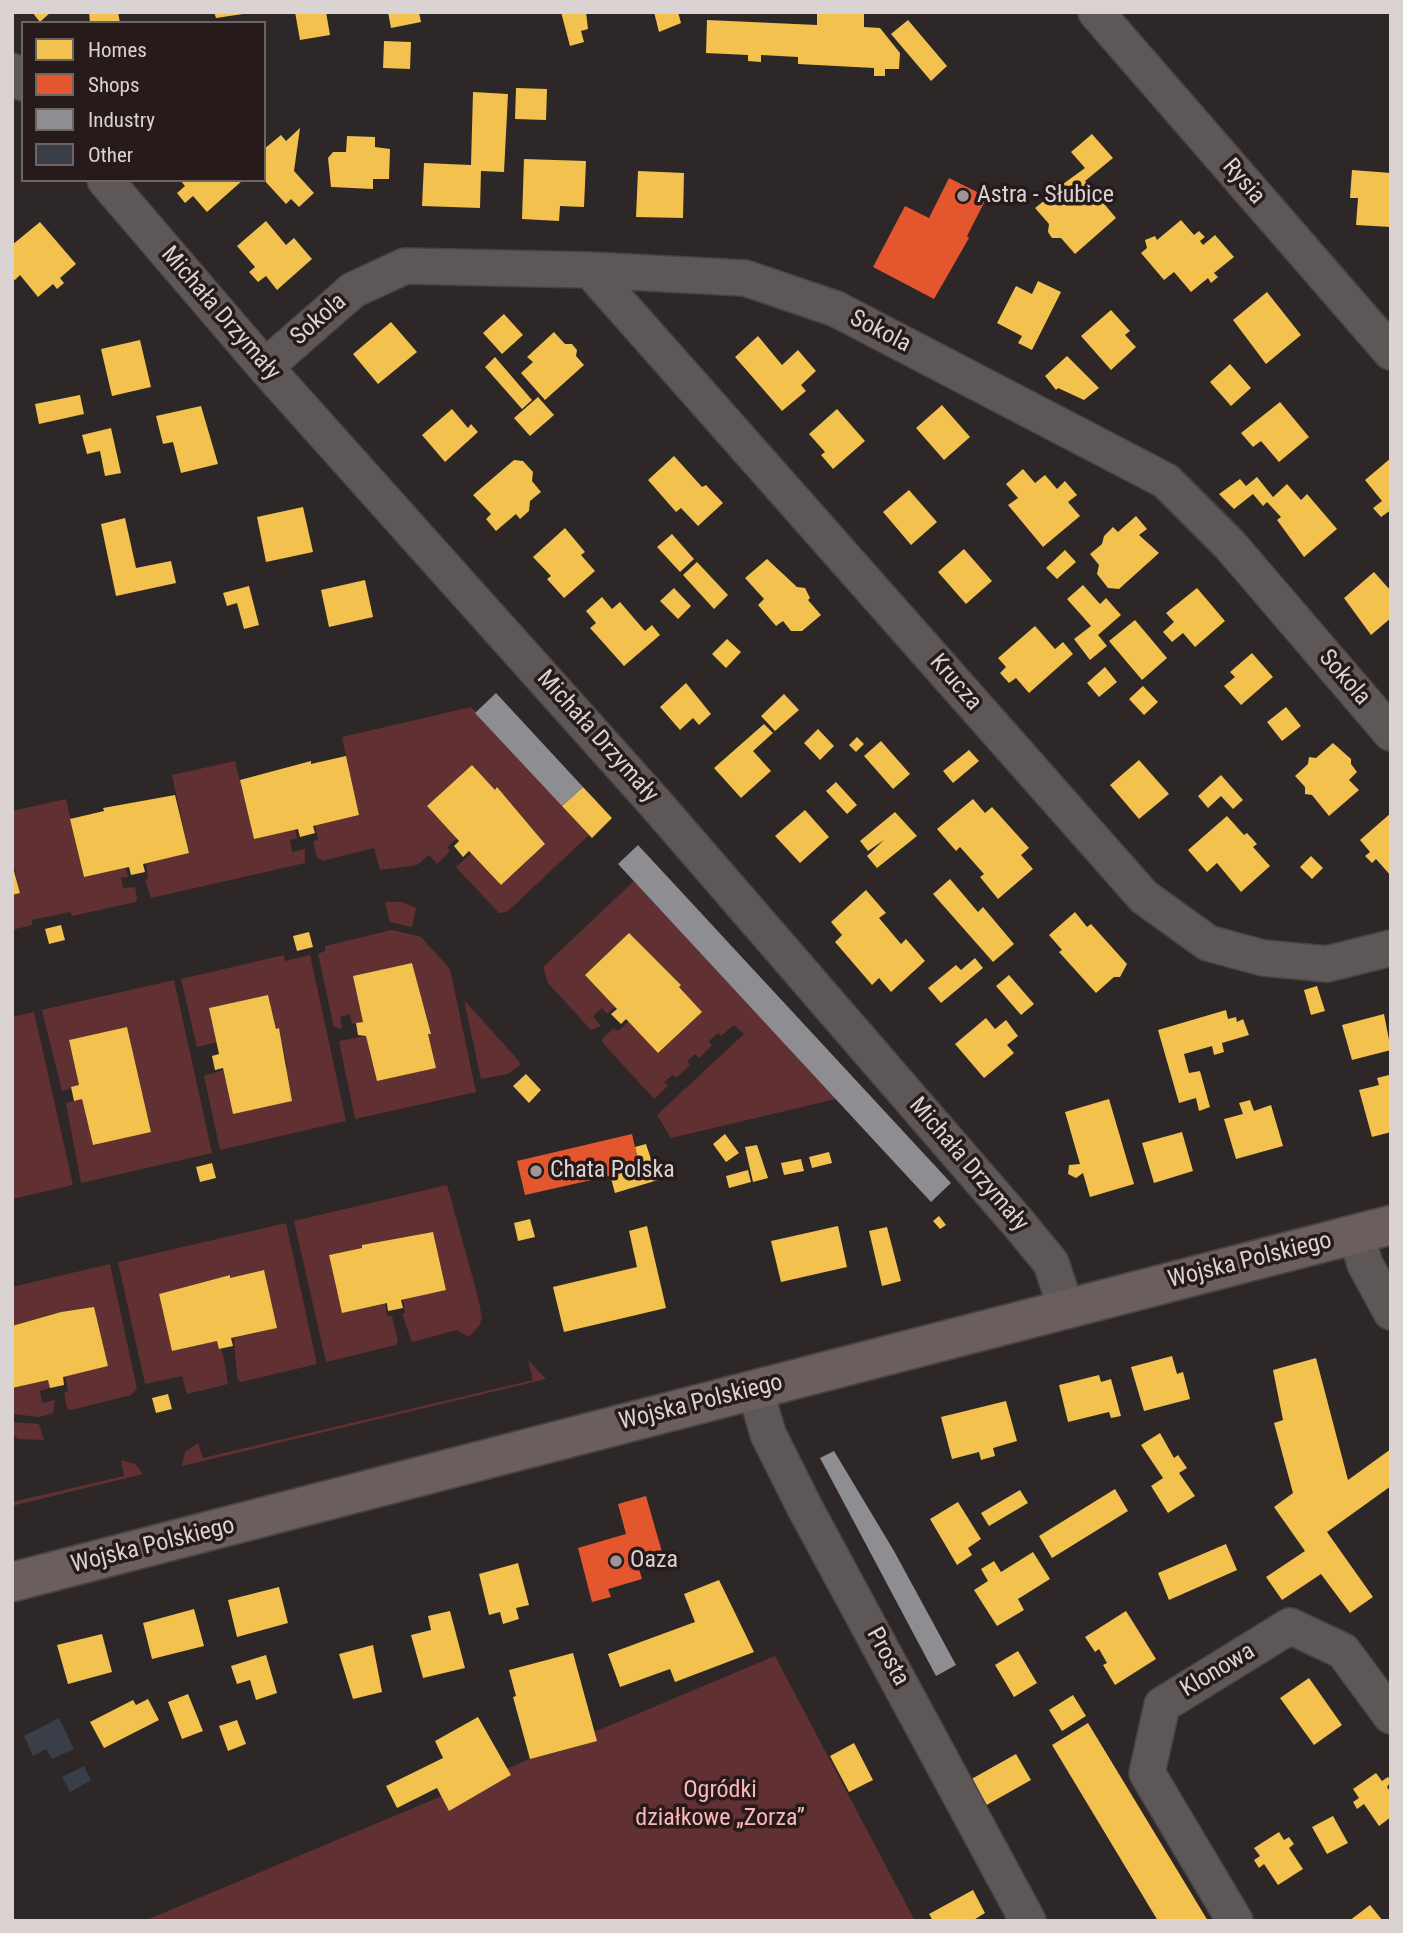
<!DOCTYPE html>
<meta charset="utf-8">
<style>
body{margin:0}
#map{position:relative;width:1403px;height:1933px;overflow:hidden;background:#2e2727;font-family:"Roboto Condensed",sans-serif}
canvas{display:block}
.frame{position:absolute;inset:0;border:14px solid #dbd2d2;pointer-events:none}
.legend{position:absolute;left:21px;top:21px;width:245px;height:161px;box-sizing:border-box;background:#271a1a;border:2px solid #6f6464;margin:0;padding:9px 12px;list-style:none;font-size:21px;color:#dbd2d2}
.legend li{display:flex;align-items:center;gap:14px;height:35px}
.legend b{width:35px;border:2px solid #6f6464}
</style>
<div id="map">
<canvas width="1403" height="1933"></canvas>
<div class="frame"></div>
<ul class="legend">
<li><b style="height:19px;background:#f2c14e"></b>Homes</li>
<li><b style="height:19px;background:#e4572e"></b>Shops</li>
<li><b style="height:19px;background:#8d8d92"></b>Industry</li>
<li><b style="height:19px;background:#3a3e48"></b>Other</li>
</ul>
</div>
<script>
const context = document.querySelector('canvas').getContext('2d');
context.lineJoin = 'round';
function fill(path, color) { context.fillStyle = color; context.fill(path, 'evenodd'); }
const poly = rows => new Path2D(rows.map(r => 'M' + r).join(''));
function stroke(path, color, width, dash) { context.strokeStyle = color; context.lineWidth = width; context.lineCap = dash ? 'butt' : 'round'; context.setLineDash(dash || []); context.stroke(path); }
function write(font, color, halo, rows, align = 'center') {
  context.font = font + ' "Roboto Condensed",sans-serif'; context.lineWidth = 7; context.setLineDash([]); context.textBaseline = 'middle'; context.strokeStyle = halo; context.fillStyle = color; for (const [text, x, y, turn = 0] of rows) {
    context.save(); context.translate(x, y); context.rotate((+turn || 0) * Math.PI / 180); context.textAlign = isNaN(turn) ? turn : align; if (halo) context.strokeText(text, 0, 0); context.fillText(text, 0, 0); context.restore();
  }
}
fill(poly([
 [471,707,589,835,507,912,499,913,456,867,472,853,501,885,545,844,498,788,495,790,472,765,427,806,457,838,447,847,450,851,437,864,429,855,417,865,380,870,374,848,322,861,317,857,313,841,318,840,315,825,359,815,342,737],
 [235,761,254,839,295,829,297,838,290,840,292,852,305,849,305,863,151,898,145,880,148,879,146,863,189,853,172,775],
 [66,799,84,877,126,868,128,877,121,878,123,888,135,887,137,897,136,902,72,916,70,912,32,920,32,925,12,930,12,895,20,893,12,858,12,811],
 [634,881,836,1099,671,1138,657,1115,744,1034,734,1025,721,1036,718,1033,709,1041,712,1045,699,1058,695,1054,687,1061,690,1065,676,1078,673,1075,664,1082,668,1086,654,1099,602,1042,603,1038,614,1028,618,1031,629,1021,658,1053,702,1012,679,987,681,984,629,934,615,1007,607,1014,602,1008,593,1016,601,1026,591,1030,548,983,543,967],
 [385,902,402,902,416,908,412,927,390,922],
 [392,930,421,937,450,969,476,1092,355,1119,339,1041,366,1036,377,1081,436,1068,428,1034,431,1033,412,963,363,1022,352,1024,350,1014,340,1017,342,1029,334,1027,318,954,325,951,325,946],
 [284,955,285,961,310,955,346,1121,220,1150,204,1076,223,1070,233,1113,287,1066,279,1028,276,1029,268,995,210,1008,217,1042,197,1047,181,979],
 [174,980,212,1153,81,1183,66,1103,82,1099,93,1145,151,1132,127,1027,69,1040,79,1085,62,1091,42,1010],
 [464,1000,519,1061,520,1065,508,1074,481,1079],
 [34,1012,73,1185,12,1199,12,1017],
 [447,1185,478,1297,482,1318,479,1326,469,1337,457,1330,412,1342,402,1314,405,1313,403,1300,446,1289,433,1233,362,1245,362,1248,329,1255,385,1303,387,1316,392,1316,398,1341,396,1345,326,1362,294,1221],
 [286,1223,317,1364,241,1382,237,1378,234,1338,276,1328,263,1270,230,1278,229,1275,159,1294,172,1351,217,1341,223,1354,228,1384,187,1394,182,1376,145,1384,118,1262],
 [110,1264,137,1389,131,1395,71,1410,67,1408,64,1393,68,1391,65,1376,108,1366,94,1308,61,1312,12,1326,12,1287],
 [528,1360,546,1379,182,1466,185,1452,198,1443,203,1458,533,1380],
 [48,1380,50,1388,40,1391,42,1403,55,1400,53,1413,39,1417,12,1414,12,1388],
 [12,1422,39,1424,44,1440,19,1439,12,1434],
 [121,1460,135,1464,143,1474,12,1506,12,1502,124,1476],
 [775,1656,915,1921,144,1921]
]), '#613032');
fill(poly([
 [32,12,51,12,40,22],
 [89,12,118,12,120,23,90,23],
 [214,12,243,12,243,14,216,18],
 [295,12,326,12,330,35,300,40],
 [388,12,419,12,421,22,391,28],
 [561,12,586,12,588,29,581,31,584,42,570,46],
 [654,12,678,12,681,23,659,32],
 [817,12,864,12,864,27,880,28,900,53,899,69,885,69,885,76,874,76,874,68,798,64,798,57,761,55,761,62,748,61,748,55,706,53,707,20,817,25],
 [908,20,947,66,931,81,891,34],
 [384,41,411,42,410,69,383,68],
 [516,88,547,89,546,120,515,119],
 [473,92,508,94,504,172,481,171,480,208,422,206,424,163,471,165],
 [300,128,294,171,314,193,299,207,291,199,286,204,264,180,264,149,281,135,286,141],
 [1092,134,1113,158,1085,181,1116,218,1075,254,1061,238,1052,238,1048,232,1049,224,1035,208,1050,196,1049,187,1054,182,1063,184,1085,168,1071,152],
 [347,136,375,137,375,147,390,149,389,179,373,179,373,189,331,187,328,158,333,152,346,152],
 [524,159,586,161,584,207,560,206,559,221,522,219],
 [1352,170,1391,173,1391,227,1356,225,1358,198,1350,198],
 [638,171,684,173,683,218,636,217],
 [180,180,243,180,207,212,193,196,185,203,177,193,185,186],
 [1181,220,1194,235,1199,231,1205,237,1200,241,1203,245,1215,235,1234,257,1214,273,1218,277,1211,283,1208,278,1191,292,1174,272,1164,280,1141,253,1147,248,1145,240,1155,236,1157,240],
 [266,221,286,245,294,238,312,259,277,290,266,276,258,282,249,272,255,267,237,246],
 [40,222,76,264,60,278,64,283,57,289,53,284,38,297,20,275,15,280,12,277,12,245],
 [1038,281,1061,292,1032,350,1018,343,1022,336,997,323,1016,286,1032,294],
 [1267,292,1301,335,1266,364,1233,320],
 [1111,310,1130,331,1125,335,1136,347,1111,370,1081,336],
 [504,314,523,335,502,354,483,333],
 [391,322,417,352,378,384,353,354],
 [554,332,565,344,572,344,577,350,576,356,584,365,545,400,521,373,533,362,527,357],
 [758,336,782,365,798,350,816,371,801,385,806,391,782,411,735,357],
 [140,340,151,387,112,396,101,349],
 [1067,356,1099,388,1084,400,1058,388,1056,390,1045,376],
 [495,357,532,400,522,409,485,367],
 [1230,364,1251,388,1231,406,1210,382],
 [80,395,84,414,39,424,35,404],
 [538,397,554,415,530,436,514,418],
 [1280,402,1309,437,1279,462,1261,441,1253,447,1241,433],
 [942,405,970,437,944,460,916,428],
 [201,406,218,464,181,473,173,442,163,444,156,416],
 [452,409,468,428,471,424,478,432,445,462,422,435],
 [837,409,865,441,833,469,821,455,825,452,809,434],
 [111,428,121,473,105,476,100,451,87,454,82,435],
 [674,456,702,487,706,485,723,503,698,526,681,508,676,512,648,480],
 [1391,458,1391,510,1381,517,1373,508,1382,501,1365,480],
 [514,460,523,461,533,472,532,481,541,492,530,501,529,511,520,519,516,514,496,531,486,519,491,514,473,495],
 [1023,469,1035,483,1045,475,1057,489,1065,481,1077,495,1068,502,1080,516,1043,547,1008,505,1018,498,1006,484],
 [1257,477,1273,497,1287,484,1301,500,1307,494,1337,529,1304,557,1277,520,1281,517,1267,502,1263,506,1253,494,1234,509,1219,494,1240,479,1246,486],
 [909,490,937,522,911,545,883,512],
 [303,507,313,552,266,562,257,517],
 [1136,516,1147,529,1139,535,1159,553,1119,589,1108,588,1097,574,1099,565,1090,554,1102,544,1104,536,1113,527,1118,532],
 [125,518,136,568,171,561,176,583,116,596,101,524],
 [565,528,585,552,581,555,595,571,564,598,547,579,551,576,533,557],
 [672,534,694,559,680,572,657,547],
 [964,549,992,581,966,604,938,572],
 [1065,550,1076,562,1057,579,1046,568],
 [767,559,797,587,805,588,810,598,808,600,821,615,802,631,791,631,783,621,776,626,758,605,764,599,745,578],
 [697,562,728,595,714,609,683,575],
 [1374,572,1391,591,1391,618,1371,635,1344,598],
 [365,580,373,617,329,627,321,590],
 [1083,585,1100,604,1106,598,1121,615,1098,635,1107,646,1090,660,1074,639,1091,626,1067,599],
 [249,586,259,625,244,629,237,603,227,606,223,593],
 [674,588,691,606,678,619,660,601],
 [1197,588,1225,621,1195,647,1183,633,1172,642,1163,632,1174,622,1166,613],
 [602,597,612,609,620,602,645,631,652,625,660,635,624,666,590,628,596,623,586,611],
 [1135,620,1167,658,1142,680,1109,641],
 [1035,626,1055,649,1063,642,1073,654,1029,693,1016,678,1009,683,1000,673,1006,667,998,658],
 [727,639,741,652,726,668,712,654],
 [1252,653,1273,677,1241,705,1224,686,1235,677,1230,672],
 [1105,667,1117,682,1099,697,1087,683],
 [686,683,711,714,699,725,693,718,680,730,660,707],
 [1143,686,1158,702,1144,715,1129,699],
 [784,694,799,710,775,731,761,716],
 [1286,707,1301,726,1282,741,1267,722],
 [764,724,773,733,753,751,771,771,741,798,714,768],
 [818,729,834,746,820,760,804,743],
 [857,737,864,744,856,752,849,745],
 [881,741,910,774,893,789,864,756],
 [1333,743,1351,759,1351,764,1357,772,1349,780,1359,790,1329,816,1312,795,1305,794,1305,787,1295,776,1308,764,1309,757,1316,758],
 [969,750,979,761,953,783,943,771],
 [346,756,359,815,313,826,315,833,300,837,298,829,254,839,240,780,311,761,311,764],
 [1139,760,1169,794,1139,819,1110,785],
 [472,765,495,790,497,787,545,844,501,885,469,851,463,857,454,846,459,841,427,806],
 [1221,775,1243,800,1233,809,1221,796,1208,808,1198,796],
 [836,782,857,805,847,814,826,791],
 [583,787,612,818,592,838,562,806],
 [175,795,189,853,143,864,145,872,131,875,129,867,84,877,70,819,104,811,103,808],
 [973,799,985,813,992,807,1029,848,1021,855,1033,869,998,899,980,877,984,874,960,847,956,851,937,829],
 [805,810,829,837,800,863,775,836],
 [895,812,917,836,877,868,867,856,884,840,868,851,860,841],
 [1391,813,1391,876,1376,859,1372,863,1365,856,1370,852,1360,840],
 [1227,816,1244,835,1247,833,1257,844,1253,847,1270,866,1241,892,1217,863,1207,872,1188,850],
 [1311,856,1323,868,1312,879,1300,867],
 [12,864,20,893,12,895],
 [950,879,978,912,983,907,1014,944,993,962,933,894],
 [866,890,886,913,879,918,901,944,906,939,925,961,891,992,879,978,872,985,835,942,842,935,831,922],
 [1075,912,1087,927,1091,924,1127,964,1120,977,1114,977,1096,993,1059,952,1062,950,1049,935],
 [61,925,65,940,49,944,45,929],
 [309,932,313,947,297,951,293,936],
 [629,933,681,985,679,987,702,1012,658,1053,626,1019,621,1024,611,1014,617,1009,585,975],
 [975,958,983,968,941,1003,928,988,956,965,961,970],
 [412,963,431,1034,428,1034,436,1068,377,1081,366,1036,358,1035,356,1023,363,1022,353,976],
 [1009,975,1034,1004,1021,1015,996,986],
 [1317,986,1325,1011,1311,1015,1304,990],
 [268,995,276,1029,279,1028,292,1101,233,1114,223,1068,215,1070,212,1056,219,1054,209,1008],
 [1226,1010,1228,1019,1236,1017,1237,1022,1243,1019,1249,1035,1222,1043,1224,1052,1214,1055,1212,1046,1184,1054,1189,1073,1200,1071,1210,1107,1199,1111,1196,1098,1179,1103,1158,1030],
 [1384,1014,1391,1050,1352,1060,1342,1025],
 [986,1018,995,1029,1006,1020,1018,1036,1007,1045,1014,1053,984,1078,955,1044],
 [127,1027,151,1132,93,1145,82,1099,74,1101,71,1087,79,1085,69,1040],
 [526,1074,541,1090,529,1103,513,1086],
 [1389,1075,1391,1132,1372,1137,1359,1090,1379,1085,1377,1078],
 [1109,1099,1134,1184,1090,1197,1083,1173,1076,1178,1068,1174,1069,1165,1080,1164,1065,1112],
 [1250,1100,1254,1111,1271,1105,1283,1146,1236,1159,1224,1119,1243,1114,1239,1103],
 [1182,1132,1193,1171,1154,1183,1142,1143],
 [725,1134,739,1153,726,1162,713,1144],
 [646,1144,658,1180,615,1193,610,1175,640,1169,635,1147],
 [757,1145,768,1178,753,1182,745,1147],
 [829,1152,832,1163,812,1168,809,1157],
 [801,1159,804,1171,784,1175,781,1163],
 [212,1163,216,1178,200,1182,196,1167],
 [748,1170,751,1182,729,1188,726,1176],
 [939,1216,946,1225,940,1229,933,1221],
 [530,1219,535,1237,518,1241,514,1223],
 [647,1226,666,1308,564,1332,553,1287,637,1267,629,1231],
 [838,1226,847,1267,781,1282,771,1241],
 [887,1227,901,1281,882,1286,869,1231],
 [433,1232,446,1290,401,1300,403,1308,388,1311,387,1303,342,1313,329,1255,362,1248,362,1245],
 [264,1270,277,1328,231,1338,233,1346,219,1349,217,1341,172,1351,159,1294,230,1275,230,1278],
 [94,1307,108,1366,63,1377,64,1385,50,1388,48,1380,12,1388,12,1326,61,1312],
 [1172,1356,1177,1374,1183,1372,1190,1399,1144,1411,1131,1367],
 [1316,1358,1348,1480,1391,1449,1391,1486,1327,1532,1373,1597,1350,1613,1321,1574,1282,1600,1266,1577,1305,1551,1274,1507,1293,1493,1274,1423,1283,1420,1273,1370],
 [1099,1375,1101,1382,1111,1379,1121,1416,1111,1418,1109,1412,1068,1422,1059,1385],
 [168,1394,172,1409,156,1413,152,1398],
 [1006,1401,1017,1441,993,1448,995,1456,981,1460,979,1452,952,1459,941,1417],
 [1160,1433,1174,1458,1178,1455,1187,1468,1179,1473,1195,1496,1168,1513,1151,1486,1163,1478,1141,1445],
 [1115,1489,1128,1511,1052,1558,1039,1536],
 [1020,1490,1028,1503,989,1526,981,1513],
 [958,1502,981,1539,968,1548,972,1555,957,1565,930,1519],
 [1226,1544,1237,1570,1169,1600,1158,1573],
 [1033,1552,1050,1579,1018,1599,1024,1610,997,1626,974,1590,988,1581,981,1569,994,1561,1001,1572],
 [518,1563,529,1605,516,1608,519,1619,503,1624,500,1612,489,1615,479,1574],
 [719,1580,754,1652,675,1682,670,1669,620,1687,608,1654,695,1622,684,1594],
 [279,1587,288,1623,237,1637,228,1600],
 [194,1609,204,1646,152,1659,143,1623],
 [450,1611,465,1668,423,1678,411,1635,431,1630,428,1616],
 [1126,1611,1156,1659,1115,1685,1103,1665,1107,1663,1099,1649,1095,1652,1085,1637],
 [102,1634,112,1672,68,1684,57,1645],
 [373,1645,382,1692,353,1699,339,1654],
 [1018,1651,1037,1683,1014,1697,995,1665],
 [573,1653,597,1741,530,1759,513,1697,516,1696,509,1670],
 [266,1655,277,1693,256,1700,250,1680,237,1684,231,1666],
 [1309,1678,1342,1725,1314,1745,1280,1698],
 [188,1694,203,1731,182,1739,168,1702],
 [1073,1695,1086,1716,1062,1731,1049,1710],
 [148,1699,159,1720,104,1748,90,1722,133,1700,136,1705],
 [478,1717,511,1775,449,1811,437,1788,397,1808,386,1786,443,1758,435,1741],
 [237,1720,246,1744,228,1751,219,1726],
 [1088,1723,1208,1921,1158,1921,1052,1745],
 [854,1743,873,1780,849,1792,830,1756],
 [1016,1754,1031,1780,983,1807,968,1781],
 [1376,1773,1382,1781,1388,1777,1391,1781,1387,1787,1391,1793,1391,1817,1379,1826,1364,1804,1357,1809,1353,1802,1359,1798,1353,1789],
 [1333,1816,1348,1843,1327,1854,1312,1827],
 [1279,1832,1284,1840,1289,1837,1294,1844,1289,1848,1303,1869,1278,1885,1264,1864,1259,1868,1254,1860,1260,1856,1254,1848],
 [973,1890,985,1913,972,1921,933,1921,929,1914],
 [1370,1905,1383,1921,1349,1921]
]), '#f2c14e');
fill(poly([
 [949,178,987,197,967,236,969,238,934,299,873,267,905,206,929,218],
 [632,1134,640,1169,525,1195,517,1161],
 [646,1496,662,1552,636,1559,642,1579,608,1589,611,1597,592,1602,578,1548,626,1534,618,1504]
]), '#e4572e');
fill(poly([
 [496,693,583,787,562,806,475,713],
 [638,845,951,1183,931,1202,618,864],
 [834,1451,894,1551,956,1665,936,1676,820,1458]
]), '#8d8d92');
fill(poly([
 [59,1718,74,1749,52,1759,46,1749,33,1756,24,1736],
 [84,1766,91,1780,70,1792,62,1777]
]), '#3a3e48');
const minor = poly([
 [1096,12,1391,352],
 [12,71,23,83],
 [105,180,265,367,655,803,1019,1224,1051,1263,1066,1308],
 [590,270,1144,897,1208,943,1263,958,1327,964,1391,948],
 [265,367,353,290,405,266,590,270,745,278,836,309,1166,481,1230,545,1391,733],
 [1356,1234,1365,1264,1391,1312],
 [755,1389,768,1434,805,1508,1028,1921],
 [1235,1921,1147,1773,1162,1705,1290,1626,1343,1651,1391,1716]
]);
const primary = poly([
 [12,1582,1391,1225]
]);
stroke(minor, '#494343', 38);
stroke(primary, '#494343', 42);
stroke(minor, '#5e5757', 35);
stroke(primary, '#6b5e5f', 38);
for (const [x, y, r, color] of [
 [963,196,7,"#9e9696"],
 [536,1171,7,"#9e9696"],
 [616,1561,7,"#9e9696"]
]) { const dot = new Path2D(); dot.arc(x, y, r, 0, 2 * Math.PI); context.fillStyle = color; context.fill(dot); stroke(dot, '#271a1a', 2.5); }
write('24px', '#dbd2d2', '#271a1a', [
 ["Rysia",1243,182,49],
 ["Michała Drzymały",220,314,49],
 ["Sokola",319,320,-41],
 ["Sokola",880,332,27],
 ["Sokola",1344,678,49],
 ["Krucza",955,683,49],
 ["Michała Drzymały",597,737,48],
 ["Michała Drzymały",968,1165,49],
 ["Wojska Polskiego",1250,1261,-14],
 ["Wojska Polskiego",701,1403,-14],
 ["Wojska Polskiego",153,1546,-14],
 ["Prosta",887,1657,61],
 ["Klonowa",1218,1671,-31]
]);
write('24px', '#dbd2d2', '#271a1a', [
 ["Astra - Słubice",977,196],
 ["Chata Polska",550,1171],
 ["Oaza",630,1561]
], 'left');
write('24px', '#feb7b7', '#271a1a', [
 ["Ogródki",720,1791],
 ["działkowe „Zorza”",720,1819]
]);
</script>
